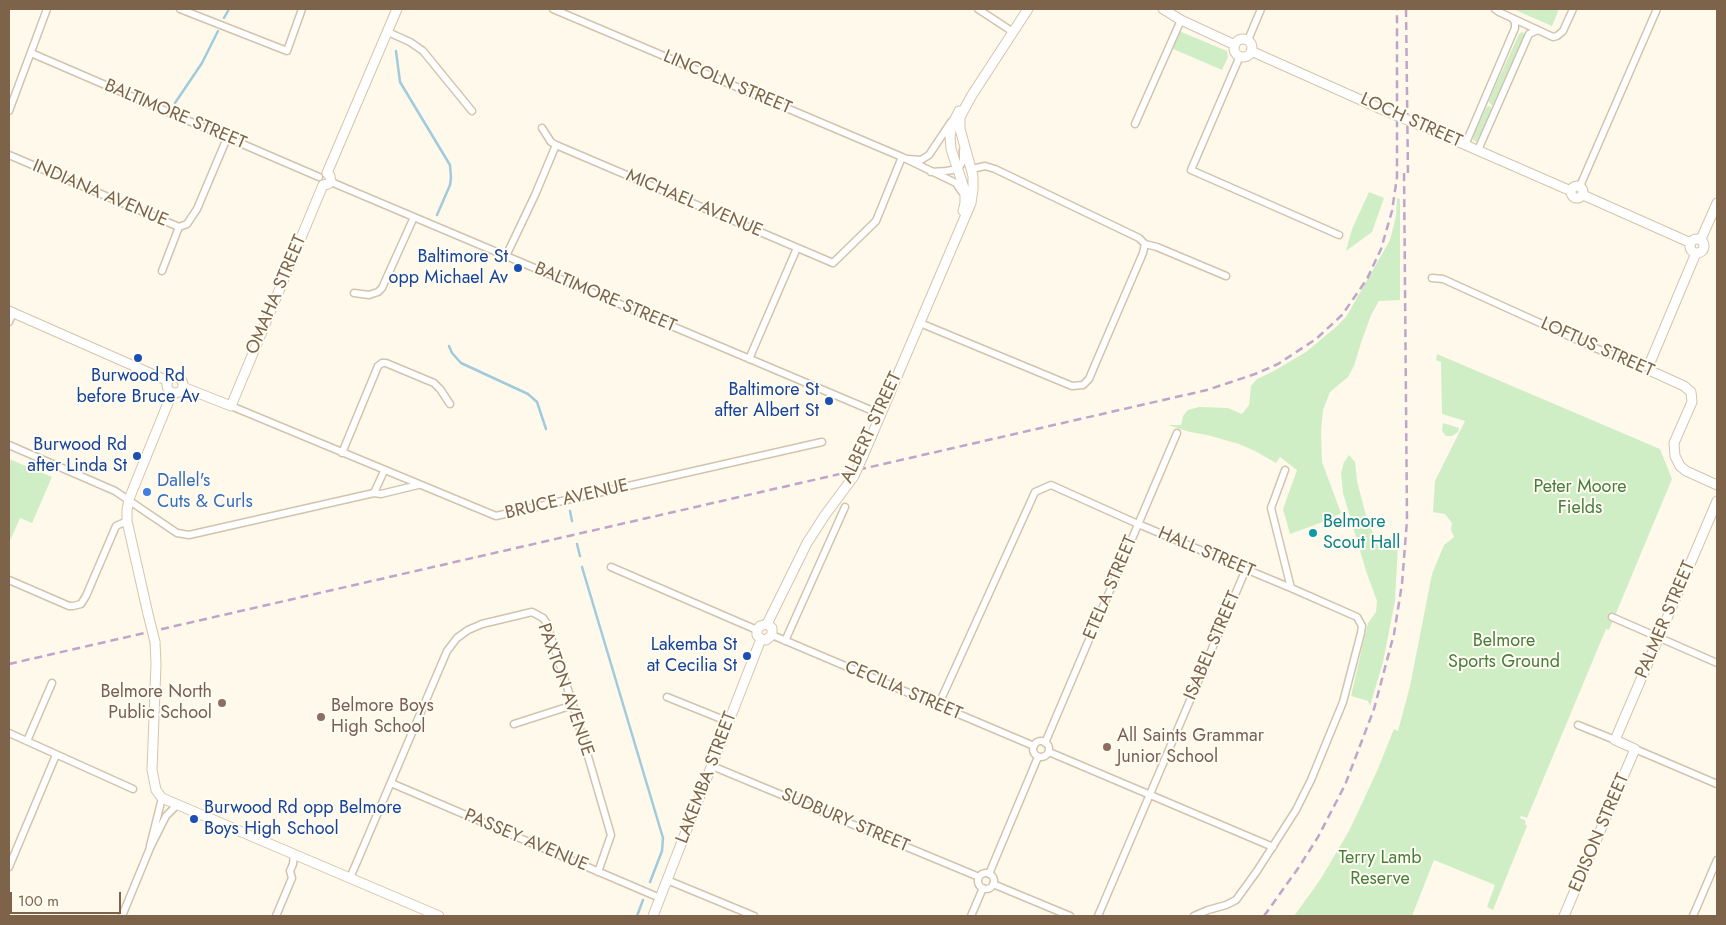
<!DOCTYPE html>
<style>
body{margin:0}
#map{position:relative;width:1726px;height:925px;overflow:hidden;background:#fef9ea;font-family:Jost,sans-serif}
canvas{display:block}
.frame{position:absolute;inset:0;border:10px solid #7c634a;pointer-events:none}
.scale{position:absolute;left:10px;top:892px;width:111px;height:22px;box-sizing:border-box;border:2px solid #7c634a;border-top:0;padding-left:6px;font-size:15px;line-height:18px;white-space:nowrap;color:#7c634a;-webkit-text-stroke:4px #fffcf2;paint-order:stroke}
</style>
<div id="map">
<canvas width="1726" height="925"></canvas>
<div class="frame"></div>
<div class="scale">100 m</div>
</div>
<script>
const context = document.querySelector('canvas').getContext('2d');
context.lineJoin = 'round';
function fill(path, color) { context.fillStyle = color; context.fill(path, 'evenodd'); }
const poly = rows => new Path2D(rows.map(r => 'M' + r).join(''));
function stroke(path, color, width, dash) { context.strokeStyle = color; context.lineWidth = width; context.lineCap = dash ? 'butt' : 'round'; context.setLineDash(dash || []); context.stroke(path); }
function write(font, color, halo, rows, align = 'center') {
  context.font = font + ' Jost,sans-serif'; context.lineWidth = 4; context.setLineDash([]); context.textBaseline = 'middle'; context.strokeStyle = halo; context.fillStyle = color; for (const [text, x, y, turn = 0] of rows) {
    context.save(); context.translate(x, y); context.rotate((+turn || 0) * Math.PI / 180); context.textAlign = isNaN(turn) ? turn : align; if (halo) context.strokeText(text, 0, 0); context.fillText(text, 0, 0); context.restore();
  }
}
fill(poly([
 [1513,9,1559,9,1552,26],
 [1179,31,1227,51,1228,57,1222,70,1171,48],
 [1522,32,1524,33,1525,36,1496,103,1492,106,1489,102,1489,100,1519,34],
 [1489,106,1491,107,1492,111,1480,139,1476,142,1473,139,1473,136,1486,108],
 [1369,192,1384,198,1372,232,1346,251,1352,229],
 [1397,198,1400,199,1400,300,1379,301,1371,315,1361,343,1354,366,1348,377,1330,392,1323,410,1321,432,1322,462,1341,513,1331,519,1290,534,1283,509,1297,470,1280,457,1276,463,1255,451,1239,444,1207,435,1190,432,1168,425,1181,425,1183,416,1188,410,1199,407,1228,408,1242,414,1249,405,1251,386,1257,379,1272,372,1306,352,1336,327,1346,317,1390,240,1396,216],
 [1437,354,1660,449,1672,479,1609,630,1606,629,1527,818,1521,816,1520,818,1526,821,1525,824,1527,826,1493,910,1487,907,1495,885,1434,860,1412,916,1294,916,1320,880,1349,831,1377,771,1394,729,1398,731,1410,686,1432,574,1444,545,1454,537,1451,530,1452,523,1445,514,1433,512,1435,481,1465,421,1442,414,1441,362,1436,360],
 [1443,423,1459,428,1458,432,1452,436,1446,436,1442,431],
 [1349,455,1355,462,1357,481,1365,512,1377,544,1380,549,1398,545,1395,601,1383,662,1370,706,1368,701,1351,696,1368,623,1376,612,1377,601,1366,571,1343,493,1341,473,1344,462],
 [9,459,52,477,32,523,20,518,9,543]
]), '#d0eec6');
stroke(poly([
 [224,18,229,9],
 [396,51,400,82,450,165,451,178,450,185,437,215],
 [175,103,202,63,218,31],
 [449,346,452,353,461,363,528,394,537,402,546,429],
 [570,511,572,521],
 [577,544,580,556],
 [582,567,663,838,662,851,650,882],
 [637,916,643,900]
]), '#a1cbdd', 2.5);
const street = poly([
 [180,9,287,51,302,9],
 [553,9,902,157,956,183,962,192],
 [978,9,1013,32],
 [1495,9,1499,12,1553,37,1557,36,1563,31,1573,9],
 [388,32,410,42,423,51,472,111],
 [1248,40,1261,9],
 [31,53,319,177],
 [1240,56,1191,170,1339,235],
 [9,111,47,9],
 [1135,124,1181,20],
 [542,128,551,142,556,145,833,263,876,221,902,157],
 [1465,145,1515,28,1515,22,1512,18],
 [1478,150,1529,34,1538,30],
 [9,155,179,227,187,224,197,209,227,138],
 [908,159,921,160,929,155,951,122],
 [972,169,985,166,995,169,1139,238,1145,244,1157,247,1226,276],
 [931,172,946,171,958,169,963,161,963,150],
 [331,182,880,414],
 [1580,186,1657,9],
 [506,256,535,195,556,145],
 [162,271,179,227],
 [1432,278,1443,279,1595,348,1640,366,1649,368],
 [354,293,369,295,378,292,382,288,414,217],
 [9,322,13,313],
 [920,323,1072,386,1083,385,1089,379,1094,367,1143,253,1145,244],
 [749,359,797,248],
 [231,406,496,516,822,442],
 [9,445,115,491,177,533,189,535,374,493,381,494,418,485],
 [342,453,378,366,382,363,386,363,434,383,440,389,450,404],
 [1285,470,1271,508,1291,588],
 [374,493,384,471],
 [611,567,757,630],
 [9,580,69,606,73,606,81,604,86,596,116,526,127,521],
 [1612,617,1717,663],
 [772,635,1034,746],
 [785,641,845,507],
 [667,697,729,722],
 [938,706,1035,492,1051,485,1138,524,1291,588,1357,617,1362,626,1361,633,1343,702,1311,780,1296,810,1257,871,1236,900,1226,905,1208,910,1194,916],
 [514,724,573,705],
 [1578,725,1615,740],
 [9,733,133,789],
 [27,741,52,683],
 '1033 749a8 8 0 1 1 16 0a8 8 0 1 1-16 0Z',
 [1045,743,1177,433],
 [1635,749,1717,784],
 [1049,752,1273,847],
 [712,766,979,877],
 [391,783,660,898],
 [150,846,162,798],
 [9,867,56,755],
 '978 881a8 8 0 1 1 16 0a8 8 0 1 1-16 0Z',
 [989,874,1038,757],
 [350,878,447,651,457,638,468,630,482,624,532,612,543,618,546,622,573,705,611,835,598,872],
 [667,880,754,916],
 [993,884,1070,916],
 [122,916,150,848,166,816,177,805],
 [276,916,292,878,290,871,293,864,294,854],
 [971,916,983,888],
 [1098,916,1246,569],
 [1693,916,1717,860]
]);
const secondary = poly([
 [1163,9,1181,20,1235,45],
 '1234 48a9 9 0 1 1 18 0a9 9 0 1 1-18 0Z',
 [1251,51,1381,109],
 [959,111,952,125,950,137,951,149,965,191,965,203,963,211],
 [1422,126,1571,191],
 [327,173,397,9],
 [323,185,328,184,331,182,330,176,327,173],
 '1571 192a6 6 0 1 1 12 0a6 6 0 1 1-12 0Z',
 [1583,195,1691,243],
 '1690 246a7 7 0 1 1 14 0a7 7 0 1 1-14 0Z',
 [1701,239,1717,203],
 [1696,253,1649,365,1651,371,1684,386,1691,392,1692,402,1674,443,1675,456,1680,466,1686,471,1717,485],
 [9,311,168,381],
 '167 385a8 8 0 1 1 16 0a8 8 0 1 1-16 0Z',
 [183,387,231,406,323,185],
 [863,456,971,203,973,189,973,176,960,129,960,117,972,95,1028,9],
 [148,614,127,521,127,510,129,499,172,393],
 [767,624,807,543,825,515,854,476],
 [761,639,766,640,772,635,772,628,767,624],
 [761,639,757,635,757,630,760,626,767,624],
 [155,642,156,664,152,770,156,790,162,798,439,916],
 [653,916,761,639],
 [1564,916,1635,749,1615,740,1717,501]
]);
stroke(street, '#d3c3ad', 9);
stroke(secondary, '#d6c4ab', 11);
stroke(street, '#fff', 6);
stroke(secondary, '#fff', 9);
stroke(poly([
 [1406,9,1408,176],
 [9,664,1207,390,1255,374,1278,364,1316,339,1342,315,1367,279,1381,249,1392,211,1397,177,1397,9],
 [1264,916,1299,867,1318,837,1345,785,1374,709,1394,634,1402,584,1407,520,1404,169]
]), '#bfa5cb', 2.5, [8, 5]);
const secondaryBridge = poly([
 [1381,109,1422,126],
 [854,476,863,456],
 [148,614,155,642]
]);
stroke(secondaryBridge, '#d6c4ab', 11, []);
stroke(secondaryBridge, '#fff', 9);
for (const [x, y, r, color] of [
 [518,268,5,"#1a4fb4"],
 [138,358,5,"#1a4fb4"],
 [829,401,5,"#1a4fb4"],
 [137,456,5,"#1a4fb4"],
 [147,492,5,"#3f7fe0"],
 [1313,533,5,"#0f9aa8"],
 [747,656,5,"#1a4fb4"],
 [222,703,5,"#8d6e63"],
 [321,717,5,"#8d6e63"],
 [1107,747,5,"#8d6e63"],
 [194,819,5,"#1a4fb4"]
]) { const dot = new Path2D(); dot.arc(x, y, r, 0, 2 * Math.PI); context.fillStyle = color; context.fill(dot); stroke(dot, '#fffcf2', 2); }
write('18px', '#7c634a', '#fffcf2', [
 ["LINCOLN STREET",727,83,23],
 ["BALTIMORE STREET",175,115,23],
 ["LOCH STREET",1411,121,24],
 ["INDIANA AVENUE",100,194,23],
 ["MICHAEL AVENUE",694,204,23],
 ["OMAHA STREET",277,295,-67],
 ["BALTIMORE STREET",605,298,23],
 ["LOFTUS STREET",1597,348,24],
 ["ALBERT STREET",872,428,-65],
 ["BRUCE AVENUE",567,500,-13],
 ["HALL STREET",1206,553,23],
 ["ETELA STREET",1111,588,-67],
 ["PALMER STREET",1666,620,-67],
 ["ISABEL STREET",1213,646,-67],
 ["PAXTON AVENUE",565,690,71],
 ["CECILIA STREET",903,691,23],
 ["LAKEMBA STREET",707,778,-69],
 ["SUDBURY STREET",845,821,23],
 ["EDISON STREET",1600,833,-67],
 ["PASSEY AVENUE",526,841,23]
]);
write('18px', '#164399', '#fffcf2', [
 ["Baltimore St",508,258],
 ["opp Michael Av",508,279],
 ["Burwood Rd",138,377,"center"],
 ["before Bruce Av",138,398,"center"],
 ["Baltimore St",819,391],
 ["after Albert St",819,412],
 ["Burwood Rd",127,446],
 ["after Linda St",127,467],
 ["Lakemba St",737,646],
 ["at Cecilia St",737,667],
 ["Burwood Rd opp Belmore",204,809,"left"],
 ["Boys High School",204,830,"left"]
], 'right');
write('18px', '#366cbe', '#fffcf2', [
 ["Dallel's",157,482],
 ["Cuts & Curls",157,503]
], 'left');
write('18px', '#477d3d', '#fffcf2', [
 ["Peter Moore",1580,488],
 ["Fields",1580,509],
 ["Belmore",1504,642],
 ["Sports Ground",1504,663],
 ["Terry Lamb",1380,859],
 ["Reserve",1380,880]
]);
write('18px', '#0d838f', '#fffcf2', [
 ["Belmore",1323,523],
 ["Scout Hall",1323,544]
], 'left');
write('18px', '#785e54', '#fffcf2', [
 ["Belmore North",212,693,"right"],
 ["Public School",212,714,"right"],
 ["Belmore Boys",331,707],
 ["High School",331,728],
 ["All Saints Grammar",1117,737],
 ["Junior School",1117,758]
], 'left');
</script>
